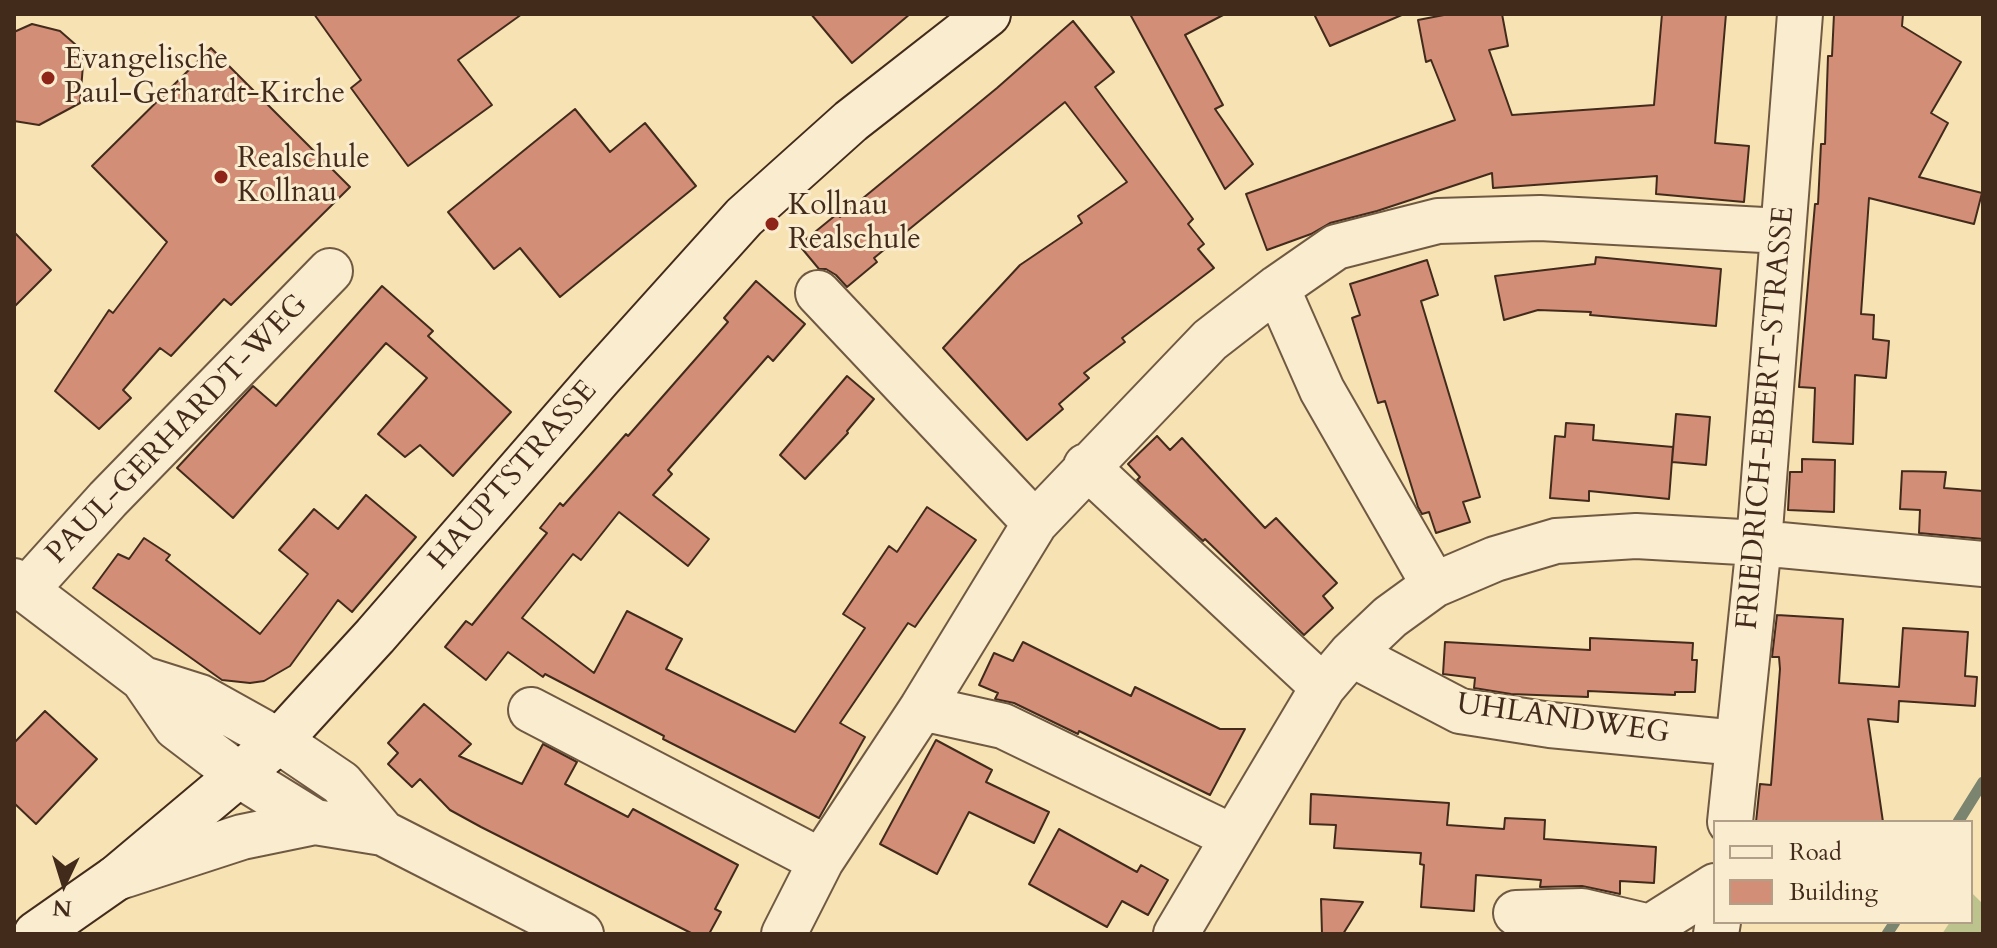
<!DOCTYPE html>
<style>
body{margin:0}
#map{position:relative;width:1997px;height:948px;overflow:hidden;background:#f7e2b4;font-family:Cardo,serif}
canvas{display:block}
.frame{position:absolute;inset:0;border:16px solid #432b1c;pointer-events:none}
.legend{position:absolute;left:1713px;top:820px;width:260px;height:104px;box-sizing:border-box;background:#faecce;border:2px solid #b19f87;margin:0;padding:10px 14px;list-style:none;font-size:24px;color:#432b1c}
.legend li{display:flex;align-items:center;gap:16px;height:40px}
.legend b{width:40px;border:2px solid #b19f87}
.north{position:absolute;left:24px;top:844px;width:80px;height:80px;-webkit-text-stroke:6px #faecce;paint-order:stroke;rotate:184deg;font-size:22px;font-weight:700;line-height:32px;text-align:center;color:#432b1c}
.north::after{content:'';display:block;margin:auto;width:28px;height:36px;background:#432b1c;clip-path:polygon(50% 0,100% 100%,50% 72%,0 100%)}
</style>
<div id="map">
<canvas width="1997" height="948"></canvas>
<div class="frame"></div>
<ul class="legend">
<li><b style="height:10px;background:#faecce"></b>Road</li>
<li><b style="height:22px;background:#d28e77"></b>Building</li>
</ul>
<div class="north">N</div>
</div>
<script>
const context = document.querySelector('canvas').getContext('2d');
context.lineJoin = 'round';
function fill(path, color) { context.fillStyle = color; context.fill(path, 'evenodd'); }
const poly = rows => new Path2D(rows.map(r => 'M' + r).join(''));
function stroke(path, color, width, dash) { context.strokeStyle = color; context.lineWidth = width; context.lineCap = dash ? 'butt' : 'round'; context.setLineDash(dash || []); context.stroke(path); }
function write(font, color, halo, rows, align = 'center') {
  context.font = font + ' Cardo,serif'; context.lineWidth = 6; context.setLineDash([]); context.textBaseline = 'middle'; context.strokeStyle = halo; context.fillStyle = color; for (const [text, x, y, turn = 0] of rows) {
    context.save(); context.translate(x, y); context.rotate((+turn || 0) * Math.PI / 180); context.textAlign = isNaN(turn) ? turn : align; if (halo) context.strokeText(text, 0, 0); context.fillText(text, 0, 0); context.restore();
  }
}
fill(poly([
 [1971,892,1983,904,1983,934,1942,934,1950,922,1971,922]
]), '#bdc38c');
stroke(poly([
 [1958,822,1983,782],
 [1887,934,1895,922]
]), '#7a846f', 11);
const building = poly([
 [314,14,522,14,458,60,492,105,408,166,351,88,361,80,314,14],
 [811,14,910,14,852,63,811,14],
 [1130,14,1225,14,1185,35,1223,105,1215,109,1253,164,1225,189,1130,14],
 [1314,14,1404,14,1330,46,1314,14],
 [1449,14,1502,14,1508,46,1489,50,1512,115,1654,105,1662,14,1726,14,1715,143,1749,146,1744,202,1656,194,1657,176,1493,188,1492,173,1377,211,1330,223,1311,234,1267,250,1246,194,1455,120,1431,60,1426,62,1418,20,1449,14],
 [1834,14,1903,14,1902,26,1961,62,1931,113,1948,123,1919,177,1982,193,1974,224,1869,198,1861,314,1874,315,1873,339,1889,341,1886,378,1855,375,1853,444,1813,442,1815,388,1799,387,1815,204,1818,204,1821,144,1825,144,1828,56,1832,56,1834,14],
 [1073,21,1114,72,1095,87,1193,219,1188,224,1204,244,1198,249,1214,268,1122,338,1125,342,1084,373,1089,378,1059,404,1063,409,1027,440,943,348,1020,265,1082,223,1078,216,1127,182,1065,102,874,258,877,262,847,287,836,275,826,269,819,269,799,245,837,214,840,217,997,88,1073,21],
 [32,24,60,31,84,52,80,103,39,125,14,121,14,32,32,24],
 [211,48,350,187,231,305,224,299,171,356,160,348,123,390,131,398,99,429,55,391,109,310,113,313,167,242,92,166,211,48],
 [575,109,610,152,645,123,696,186,560,297,520,248,494,269,448,212,575,109],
 [14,232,51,270,14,307,14,232],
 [1596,257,1721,269,1716,326,1590,315,1591,312,1538,310,1504,320,1495,276,1595,264,1596,257],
 [1427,260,1438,295,1421,301,1480,497,1463,502,1470,522,1436,533,1429,512,1422,514,1418,507,1385,401,1378,403,1352,318,1360,315,1350,284,1427,260],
 [756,281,805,324,773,361,768,356,668,470,672,474,653,495,709,539,688,566,619,512,581,560,573,554,522,618,594,673,627,611,682,639,666,669,795,732,865,628,843,614,889,546,897,552,927,507,976,540,915,627,908,623,840,723,865,737,819,818,663,739,664,736,545,674,543,677,508,652,486,680,445,647,466,621,472,625,547,533,540,528,560,503,563,506,626,434,628,436,728,322,724,318,756,281],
 [382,286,433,331,428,336,511,412,453,476,420,445,405,457,378,434,427,378,386,343,233,518,177,468,253,386,276,406,382,286],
 [847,376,874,399,847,431,848,433,805,479,780,455,847,376],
 [1676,414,1710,417,1706,465,1672,462,1676,414],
 [1566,423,1594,425,1593,440,1673,447,1669,499,1589,491,1589,501,1550,498,1555,436,1565,437,1566,423],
 [1157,436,1170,450,1182,438,1265,528,1276,518,1337,583,1323,596,1333,608,1304,635,1205,539,1203,541,1137,480,1140,477,1128,464,1157,436],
 [1802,459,1835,460,1834,512,1788,510,1790,472,1802,472,1802,459],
 [1902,471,1946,472,1944,488,1983,491,1983,539,1919,533,1920,510,1900,509,1902,471],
 [366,495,416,537,352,612,338,600,290,666,264,681,250,683,222,680,93,588,118,554,129,559,144,538,170,555,166,560,260,634,308,574,279,550,314,509,338,529,366,495],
 [1777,615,1843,619,1839,683,1899,687,1903,628,1968,632,1965,676,1977,677,1975,706,1899,701,1898,722,1868,719,1883,822,1756,822,1760,784,1771,785,1780,669,1779,657,1772,657,1777,615],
 [1590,638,1693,643,1692,660,1697,660,1695,692,1675,692,1675,695,1588,691,1588,697,1511,694,1474,688,1475,678,1443,674,1445,642,1590,650,1590,638],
 [1023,642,1131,696,1135,687,1220,729,1245,729,1210,795,1079,731,1078,734,1014,703,995,699,998,693,979,685,994,653,1013,661,1023,642],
 [424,704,471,744,459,756,522,784,543,744,577,762,565,784,628,817,633,809,738,865,715,909,721,912,709,934,693,934,481,827,450,810,420,779,412,787,388,764,398,753,388,743,424,704],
 [45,711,97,759,36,824,14,803,14,743,45,711],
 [936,740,992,770,986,782,1049,812,1034,843,969,812,937,874,880,844,936,740],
 [1311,794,1449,803,1447,825,1504,829,1505,818,1545,820,1544,839,1656,847,1654,883,1620,881,1620,894,1582,886,1540,887,1541,880,1476,875,1474,911,1421,907,1424,865,1420,864,1421,853,1334,848,1336,825,1310,824,1311,794],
 [1059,829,1137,872,1141,865,1168,880,1148,915,1122,901,1107,927,1029,884,1059,829],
 [1321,899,1363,902,1343,934,1322,934,1321,899]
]);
fill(building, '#d28e77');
stroke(building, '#432b1c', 2);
const street = poly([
 [1277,288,1322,390,1434,585],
 [818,293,1035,523],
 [1086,466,1323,687],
 [14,581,143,679,176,727,239,775,315,822],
 [26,590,108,499,330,271],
 [1351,654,1460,711,1550,725,1738,743],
 [143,679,200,697,279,741,341,783,383,833],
 [922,708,1003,726,1233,837],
 [531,710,821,861],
 [1730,822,1759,543,1800,14],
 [116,878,242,837,315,822,383,833,581,934],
 [1516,913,1582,911,1650,927,1715,886],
 [784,934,821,861,922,708,1035,523,1210,340,1277,288,1336,247,1438,221,1540,218,1782,231],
 [1176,934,1323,687,1351,654,1390,617,1434,585,1495,559,1556,541,1636,536,1759,543,1983,564],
 [1716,934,1718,922]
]);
const secondary = poly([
 [36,934,116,878,279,741,375,636,600,377,744,217,851,121,988,14]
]);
stroke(street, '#705942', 48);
stroke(secondary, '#432b1c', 48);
stroke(street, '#faecce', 44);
stroke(secondary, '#faecce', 44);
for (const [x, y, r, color] of [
 [48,78,8,"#8f2418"],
 [221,177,8,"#8f2418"],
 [772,224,8,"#8f2418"]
]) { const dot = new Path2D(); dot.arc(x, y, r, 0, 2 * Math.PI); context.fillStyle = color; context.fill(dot); stroke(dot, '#faecce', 3); }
write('30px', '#432b1c', '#faecce', [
 ["Evangelische",64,61],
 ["Paul-Gerhardt-Kirche",64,95],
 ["Realschule",237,160],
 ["Kollnau",237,194],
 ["Kollnau",788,207],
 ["Realschule",788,241]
], 'left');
write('30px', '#432b1c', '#faecce', [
 ["FRIEDRICH-EBERT-STRASSE",1767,418,-85],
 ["PAUL-GERHARDT-WEG",178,430,-46],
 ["HAUPTSTRASSE",514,476,-49],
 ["UHLANDWEG",1563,720,8]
]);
</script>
